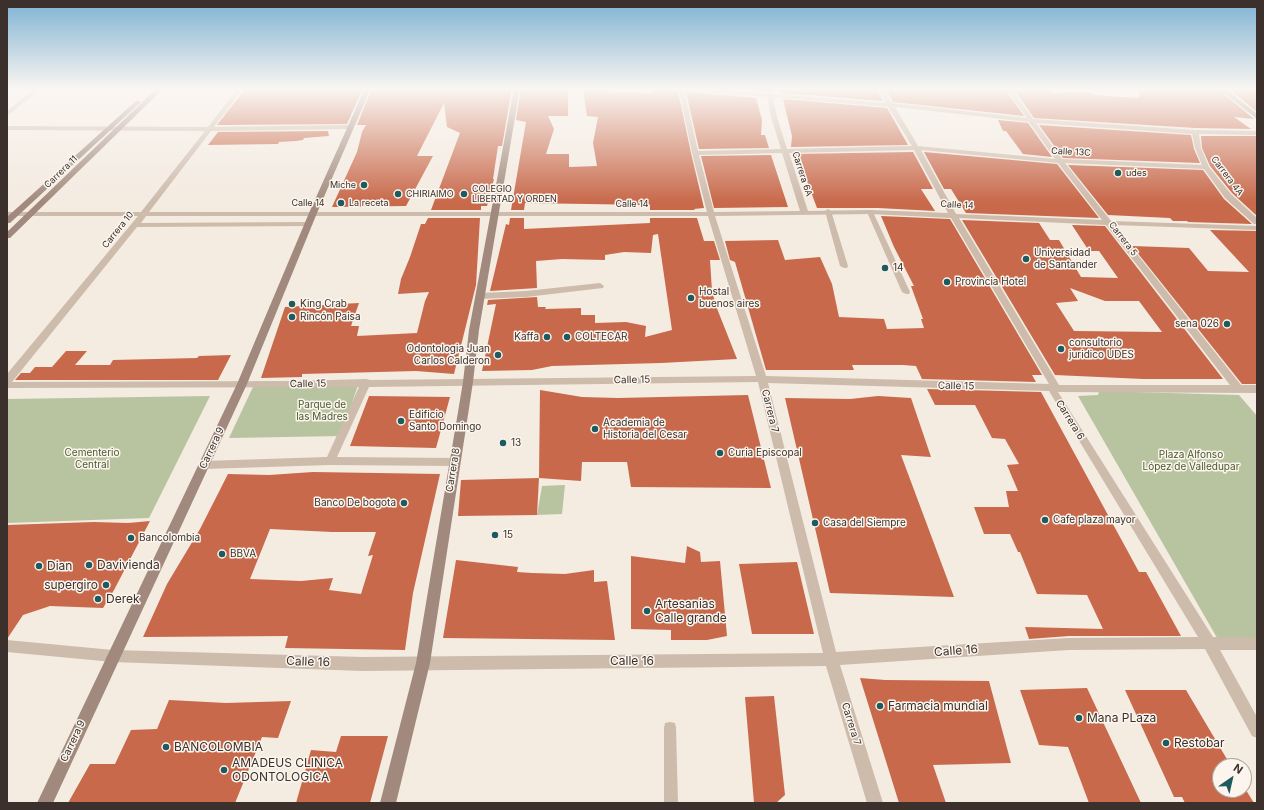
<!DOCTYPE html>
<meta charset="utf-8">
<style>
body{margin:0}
#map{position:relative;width:1264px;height:810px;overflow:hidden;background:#f4ebe1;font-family:Inter,sans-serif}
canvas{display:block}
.frame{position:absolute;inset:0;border:8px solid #3b302b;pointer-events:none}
.north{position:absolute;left:1212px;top:758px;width:40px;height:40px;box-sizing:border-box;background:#fbf5ee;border:1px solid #aea6a0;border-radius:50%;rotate:34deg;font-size:11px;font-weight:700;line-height:16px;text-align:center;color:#3b302b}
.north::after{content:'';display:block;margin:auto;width:14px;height:18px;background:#1f5a5e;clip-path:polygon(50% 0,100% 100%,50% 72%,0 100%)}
</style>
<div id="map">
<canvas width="1264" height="810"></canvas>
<div class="frame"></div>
<div class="north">N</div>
</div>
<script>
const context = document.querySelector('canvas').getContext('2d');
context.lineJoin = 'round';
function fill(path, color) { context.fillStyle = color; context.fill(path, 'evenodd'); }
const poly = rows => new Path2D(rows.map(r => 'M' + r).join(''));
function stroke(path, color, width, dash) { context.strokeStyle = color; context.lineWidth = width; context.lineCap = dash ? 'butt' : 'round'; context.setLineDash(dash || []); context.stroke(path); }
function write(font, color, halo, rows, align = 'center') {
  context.font = font + ' Inter,sans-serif'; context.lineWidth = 3; context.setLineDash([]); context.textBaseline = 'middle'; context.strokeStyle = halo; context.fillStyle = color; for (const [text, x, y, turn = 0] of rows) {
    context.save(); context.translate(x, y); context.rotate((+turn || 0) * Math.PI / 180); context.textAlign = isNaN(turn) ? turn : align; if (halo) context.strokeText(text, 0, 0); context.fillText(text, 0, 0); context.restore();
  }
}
fill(poly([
 [358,385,341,436,229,438,253,387],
 [1099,391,1239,395,1257,416,1257,644,1220,643,1078,396,1098,395],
 [210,396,149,518,7,523,7,399],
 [565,485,562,514,537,515,542,486]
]), '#b8c4a0');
fill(poly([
 [246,88,363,88,347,124,217,125],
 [372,88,512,88,502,146,498,146,493,179,494,179,487,206,481,206,481,210,431,210,460,133,447,127,444,103,417,156,433,156,406,206,332,207,357,152,362,132,366,125,357,125],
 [521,88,568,89,568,116,548,116,554,129,546,154,569,154,569,167,597,166,593,143,598,117,587,116,583,90,652,93,652,88,672,88,678,91,691,153,704,208,694,209,695,210,650,210,650,205,525,203,524,210,511,210,526,122,516,120],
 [724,88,778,88,778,89,770,92],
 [780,88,876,88,883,101,781,93],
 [885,88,1004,88,1024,116,893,102],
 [1013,88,1047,88,1052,93,1090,92,1094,95,1139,98,1140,88,1217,88,1254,119,1234,117,1251,129,1195,128,1034,118],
 [1228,88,1250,88,1253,91,1257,91,1257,112],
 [686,92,756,98,762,120,761,135,765,135,769,148,699,149],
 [783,99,887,108,908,145,791,147,792,136],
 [998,120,1028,123,1052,157,1023,154,1006,131,1003,131],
 [1039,125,1191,135,1194,149,1200,163,1063,158],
 [328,131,329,136,304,138,303,140,296,141,279,142,278,144,208,145,218,132],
 [1201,136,1257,136,1257,216,1232,193,1210,166,1202,148],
 [913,152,933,189,921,189,935,211,878,208,817,208,801,165,799,165,793,154],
 [924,152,1057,164,1099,218,966,213,951,189,944,189],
 [771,155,788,207,714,208,701,156],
 [1068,165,1203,170,1224,199,1252,224,1188,222,1187,221,1173,221,1170,218,1108,215],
 [881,216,950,219,1042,375,1032,375,1036,382,922,379,916,366,903,365,852,365,854,370,766,370,735,262,730,260,725,241,778,240,785,260,820,257,832,284,839,317,884,319,887,329,924,328,921,319,923,319,911,286,914,286,894,247],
 [428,218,480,218,476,285,454,374,416,371,302,374,302,377,261,378,285,307,359,303,351,326,359,326,357,336,417,333,425,301,429,292,398,294,401,279,410,257,421,224,425,224],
 [510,218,524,218,524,229,650,223,650,218,697,218,704,241,714,241,720,260,710,260,712,291,716,306,737,359,661,363,552,366,532,370,482,371,496,304,487,305,488,300,537,297,538,307,546,307,545,309,581,308,581,315,595,315,595,323,626,322,646,326,645,337,672,330,658,234,653,235,651,253,624,252,605,255,605,260,562,259,536,261,537,288,490,291,506,224,509,225],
 [962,220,1039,223,1050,240,1059,240,1081,277,1118,278,1099,251,1089,251,1072,225,1105,226,1223,379,1143,379,1055,375],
 [1070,288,1105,301,1139,301,1162,332,1074,331,1056,303,1078,301],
 [1210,230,1257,231,1257,384,1242,384,1132,246,1189,248,1208,271,1249,272],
 [66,351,87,351,75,365,110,365,113,360,197,358,199,356,231,355,218,380,15,380,21,373,30,373,35,367,52,367],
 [927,389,1041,392,1139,572,1146,572,1181,636,1069,636,1029,639,1025,627,1103,629,1087,595,1037,594,1020,552,1018,552,1010,534,984,534,974,507,1009,507,1006,491,1018,491,1007,465,1019,464,1005,439,992,438,975,405,935,405],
 [540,390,582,397,618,398,748,395,771,488,631,487,627,462,582,462,581,481,539,478],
 [369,396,450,397,436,448,350,446],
 [878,396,911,398,931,457,901,455,954,597,830,593,785,398,850,399],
 [313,472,440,474,413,593,405,650,285,648,288,636,143,637,167,584,200,529,228,474,269,475],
 [270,529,332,532,376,532,368,556,373,555,361,594,329,590,333,578,301,581,250,579],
 [539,478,537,515,458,516,461,480],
 [150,521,114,590,103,608,50,606,23,615,7,639,7,525,94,522,128,523],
 [687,546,700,552,701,562,720,561,727,636,707,640,671,640,671,630,631,629,631,556,685,563],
 [456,560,518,567,517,572,532,573,565,574,594,570,594,582,607,581,615,640,443,638],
 [797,562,814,634,752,634,739,564],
 [860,678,885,680,989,681,1011,763,933,765,946,803,899,803],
 [1087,688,1141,803,1089,803,1068,747,1039,745,1020,690],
 [1125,690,1186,690,1231,766,1220,766,1220,790,1244,790,1244,787,1254,803,1185,803,1182,797,1174,797],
 [774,696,785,795,776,803,754,803,745,697],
 [169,700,226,703,291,701,278,738,262,737,235,803,68,803,90,764,115,764,131,730,157,729],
 [341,736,388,736,370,803,296,803,311,750,336,752]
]), '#c8694b');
fill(poly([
 [828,209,831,211,848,266,847,268,844,268,840,266,825,211,828,209],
 [870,210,873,212,910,292,909,294,906,294,902,292,867,212,870,210],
 [670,722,675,723,676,728,678,803,664,803,664,728,665,723,670,722]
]), '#cdbbac');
fill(poly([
 [35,88,42,88,7,116,7,111,35,88],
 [238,88,244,88,214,127,351,125,354,127,351,129,211,131,149,212,707,212,692,153,679,90,673,88,702,88,886,103,877,88,883,88,892,103,1027,118,1005,88,1011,88,1033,119,1195,130,1257,131,1257,135,1199,134,1201,148,1209,167,1231,194,1257,218,1257,224,1254,224,1225,198,1204,169,1065,163,1111,221,1257,226,1257,230,1114,225,1241,385,1257,385,1257,393,1058,392,1213,637,1257,638,1257,650,1220,650,1257,717,1257,738,1252,736,1205,649,1069,650,840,665,883,803,867,803,826,666,363,671,113,662,7,652,7,640,113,650,363,657,823,653,758,382,369,387,337,457,454,458,458,459,459,462,458,465,454,466,330,465,204,469,200,468,199,465,200,462,204,461,327,457,359,387,7,388,7,374,138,216,7,216,7,212,141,212,205,131,7,130,7,126,208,127,238,88],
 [684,90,767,97,771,117,781,149,698,151,684,90],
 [773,97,888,107,912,146,787,149,777,117,773,97],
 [895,107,1029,122,1055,159,918,146,895,107],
 [1036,123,1192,134,1195,148,1202,165,1062,159,1036,123],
 [914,150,948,213,870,210,808,211,789,153,914,150],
 [921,150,1058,163,1102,220,956,214,921,150],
 [782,153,800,211,714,212,699,155,782,153],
 [870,214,951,218,1049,384,766,376,715,216,870,214],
 [146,216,708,216,756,376,370,380,366,379,295,381,12,382,137,227,309,226,313,224,309,222,141,223,146,216],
 [959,218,1106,225,1230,385,1059,385,959,218],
 [768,383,1049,391,1198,637,1069,638,836,652,768,383],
 [600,283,604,286,603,288,526,297,480,299,476,296,480,293,526,291,600,283]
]), '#cdbbac');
fill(poly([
 [157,88,164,88,10,238,7,238,7,232,157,88],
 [365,88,371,88,317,213,247,384,53,803,37,803,237,384,309,213,365,88],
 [514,88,520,88,479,330,473,382,430,663,396,803,380,803,416,663,463,382,469,330,514,88],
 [1218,88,1225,88,1257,114,1257,119,1218,88],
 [136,101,141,102,10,223,7,223,7,217,136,101]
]), '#a18a7d');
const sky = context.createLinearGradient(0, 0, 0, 202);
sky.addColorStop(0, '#7eb2d2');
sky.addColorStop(0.44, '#faf6f2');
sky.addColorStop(1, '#faf6f200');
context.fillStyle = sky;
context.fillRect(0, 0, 1264, 202);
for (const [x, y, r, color] of [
 [1118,173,4,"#1f5a5e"],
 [364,185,4,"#1f5a5e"],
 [398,194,4,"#1f5a5e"],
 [464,194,4,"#1f5a5e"],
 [341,203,4,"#1f5a5e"],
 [1026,259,4,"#1f5a5e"],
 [885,268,4,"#1f5a5e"],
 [947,282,4,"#1f5a5e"],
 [691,298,4,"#1f5a5e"],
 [292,304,4,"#1f5a5e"],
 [292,317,4,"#1f5a5e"],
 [1227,324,4,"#1f5a5e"],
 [547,337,4,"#1f5a5e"],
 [567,337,4,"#1f5a5e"],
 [1061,349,4,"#1f5a5e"],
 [498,355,4,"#1f5a5e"],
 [401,421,4,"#1f5a5e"],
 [595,429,4,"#1f5a5e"],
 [503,443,4,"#1f5a5e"],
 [720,453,4,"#1f5a5e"],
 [404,503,4,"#1f5a5e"],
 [1045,520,4,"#1f5a5e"],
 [815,523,4,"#1f5a5e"],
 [495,535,4,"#1f5a5e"],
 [131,538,4,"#1f5a5e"],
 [222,554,4,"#1f5a5e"],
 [89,565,4,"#1f5a5e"],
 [39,566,4,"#1f5a5e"],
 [106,585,4,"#1f5a5e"],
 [98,599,4,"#1f5a5e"],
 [647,611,4,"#1f5a5e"],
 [880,706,4,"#1f5a5e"],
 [1079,718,4,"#1f5a5e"],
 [1166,743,4,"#1f5a5e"],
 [166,747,4,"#1f5a5e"],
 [224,770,4,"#1f5a5e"]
]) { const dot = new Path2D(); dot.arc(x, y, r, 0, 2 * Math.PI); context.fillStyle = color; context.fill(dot); stroke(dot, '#fbf5ee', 1.5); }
write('9px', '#3b302b', '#fbf5ee', [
 ["Calle 13C",1071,152,3],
 ["Carrera 11",61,172,-44],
 ["Carrera 6A",802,174,72],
 ["Carrera 4A",1227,176,53],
 ["Calle 14",308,203],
 ["Calle 14",632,204],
 ["Calle 14",957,205,3],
 ["Carrera 10",118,230,-51],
 ["Carrera 5",1123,239,52]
]);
write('9px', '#3b302b', '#fbf5ee', [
 ["udes",1126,173],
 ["Miche",356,185,"right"],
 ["COLEGIO",472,189],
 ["LIBERTAD Y ORDEN",472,199],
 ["CHIRIAIMO",406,194],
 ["La receta",349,203]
], 'left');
write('10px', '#3b302b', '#fbf5ee', [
 ["Universidad",1034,253],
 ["de Santander",1034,265],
 ["14",893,268],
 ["Provincia Hotel",955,282],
 ["Hostal",699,292],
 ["buenos aires",699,304],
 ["King Crab",300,304],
 ["Rincón Paisa",300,317],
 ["sena 026",1219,324,"right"],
 ["Kaffa",539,337,"right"],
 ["COLTECAR",575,337],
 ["consultorio",1069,343],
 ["juridico UDES",1069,355],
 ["Odontologia Juan",490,349,"right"],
 ["Carlos Calderon",490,361,"right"],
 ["Edificio",409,415],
 ["Santo Domingo",409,427],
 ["Academia de",603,423],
 ["Historia del Cesar",603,435],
 ["13",511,443],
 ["Curia Episcopal",728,453],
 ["Banco De bogota",396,503,"right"],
 ["Cafe plaza mayor",1053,520],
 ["Casa del Siempre",823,523],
 ["15",503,535],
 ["Bancolombia",139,538],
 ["BBVA",230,554]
], 'left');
write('10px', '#3b302b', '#fbf5ee', [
 ["Calle 15",632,380,-1],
 ["Calle 15",308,384,-1],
 ["Calle 15",956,386,1],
 ["Carrera 7",770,411,76],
 ["Carrera 6",1070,420,58],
 ["Carrera 9",212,448,-65],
 ["Carrera 8",453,470,-81],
 ["Carrera 7",851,724,73],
 ["Carrera 9",73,741,-65]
]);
write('10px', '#4a5a2e', '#fbf5ee', [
 ["Parque de",322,405],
 ["las Madres",322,417],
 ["Cementerio",92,453],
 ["Central",92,465],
 ["Plaza Alfonso",1191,455],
 ["López de Valledupar",1191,467]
]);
write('12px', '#3b302b', '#fbf5ee', [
 ["Davivienda",97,565],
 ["Dian",47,566],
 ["supergiro",98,585,"right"],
 ["Derek",106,599],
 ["Artesanias",655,604],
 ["Calle grande",655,618],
 ["Farmacia mundial",888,706],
 ["Mana PLaza",1087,718],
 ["Restobar",1174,743],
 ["BANCOLOMBIA",174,747],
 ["AMADEUS CLINICA",232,763],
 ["ODONTOLOGICA",232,777]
], 'left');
write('12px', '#3b302b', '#fbf5ee', [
 ["Calle 16",956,651,-4],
 ["Calle 16",632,661],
 ["Calle 16",308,662,2]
]);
</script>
